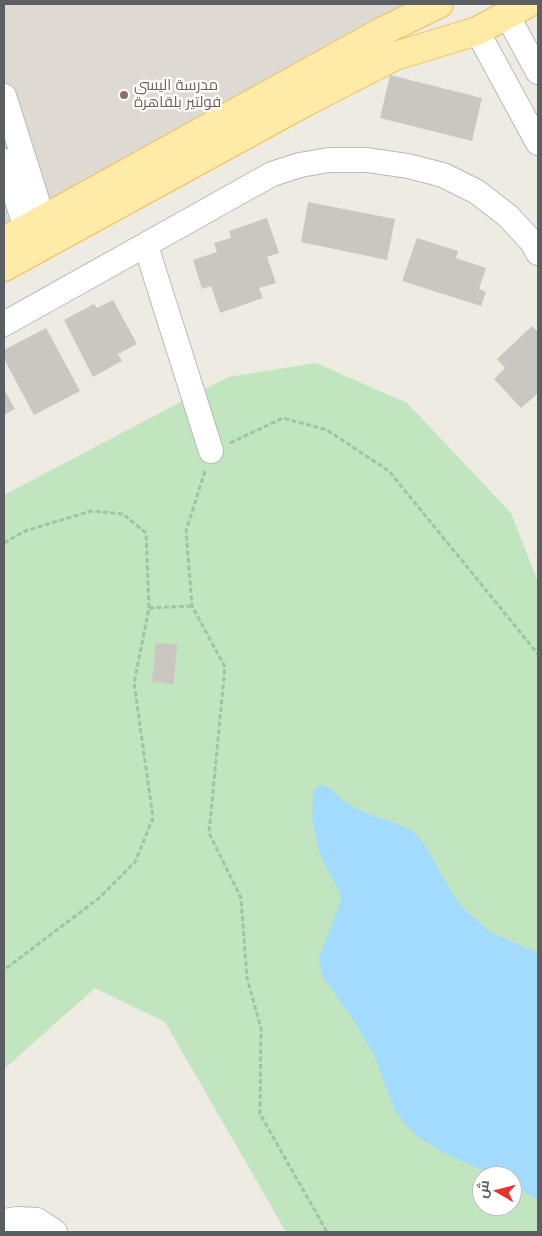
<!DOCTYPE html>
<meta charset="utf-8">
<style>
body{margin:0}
#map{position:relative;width:542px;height:1236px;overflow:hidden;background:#eeebe3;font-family:Helvetica,Cairo,sans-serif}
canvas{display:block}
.frame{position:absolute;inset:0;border:5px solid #5b5f64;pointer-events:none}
.north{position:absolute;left:472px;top:1166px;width:50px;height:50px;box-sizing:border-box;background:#fff;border:1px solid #bdbfc1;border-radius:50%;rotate:278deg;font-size:14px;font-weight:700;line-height:20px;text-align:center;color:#5b5f64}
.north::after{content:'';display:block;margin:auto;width:18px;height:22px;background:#e7332f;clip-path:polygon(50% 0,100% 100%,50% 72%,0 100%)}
</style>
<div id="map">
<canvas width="542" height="1236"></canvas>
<div class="frame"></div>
<div class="north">ش</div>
</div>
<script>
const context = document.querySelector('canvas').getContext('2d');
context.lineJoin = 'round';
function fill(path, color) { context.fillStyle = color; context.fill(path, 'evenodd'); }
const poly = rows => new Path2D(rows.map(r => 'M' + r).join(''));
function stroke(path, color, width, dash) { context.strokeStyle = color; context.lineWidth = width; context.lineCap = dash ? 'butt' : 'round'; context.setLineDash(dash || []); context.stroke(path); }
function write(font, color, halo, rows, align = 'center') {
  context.font = font + ' Helvetica,Cairo,sans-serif'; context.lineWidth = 4.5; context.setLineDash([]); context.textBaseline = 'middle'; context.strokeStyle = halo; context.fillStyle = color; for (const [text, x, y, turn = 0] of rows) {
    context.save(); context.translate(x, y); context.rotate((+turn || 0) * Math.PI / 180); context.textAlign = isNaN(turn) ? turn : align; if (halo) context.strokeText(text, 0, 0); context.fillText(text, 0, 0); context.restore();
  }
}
fill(poly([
 [4,4,413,4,4,226]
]), '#dedad1');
fill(poly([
 [316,363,407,403,511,513,538,582,538,1232,286,1232,165,1022,95,988,4,1069,4,495,228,377],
 [482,1176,512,1176,512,1206,482,1206]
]), '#c1e5bf');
fill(poly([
 [321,785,328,787,344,801,359,810,405,827,416,834,425,845,452,893,462,907,490,932,538,953,538,1200,512,1185,512,1176,495,1176,442,1152,417,1136,405,1124,394,1109,375,1057,354,1021,324,978,320,968,319,957,341,901,340,893,320,855,312,819,313,792,316,787]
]), '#a2dbfe');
fill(poly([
 [390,75,482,98,472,141,380,118],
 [308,202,395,219,387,260,301,242],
 [267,218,279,253,267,257,276,283,259,288,263,298,220,313,211,286,202,289,193,260,217,252,214,243,231,238,229,231],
 [417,238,458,251,456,258,486,268,479,289,486,292,481,306,402,281],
 [113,300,137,344,118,354,122,361,93,377,64,320,94,304,97,308],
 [532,326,538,332,538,395,537,394,521,408,494,379,505,368,497,359],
 [46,328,80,391,34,415,4,359,4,350],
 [4,389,15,409,4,415],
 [156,643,177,644,174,684,152,682]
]), '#cac7c2');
const minor = poly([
 [507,15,538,72],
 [477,31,538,143],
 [4,96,43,219],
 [4,161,26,228],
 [146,246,211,451],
 [4,324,272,174,300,165,329,160,367,160,408,166,443,175,477,192,508,216,532,242,538,253],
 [4,1221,18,1219,37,1220,55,1232]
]);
const major = poly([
 [4,241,383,31,439,4],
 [4,267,300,105,395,56,477,31,527,4]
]);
stroke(minor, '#b6b9bd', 26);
stroke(major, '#f0be5a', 30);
stroke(poly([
 [230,443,283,418,327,430,389,471,538,654],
 [205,471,186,531,192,606,225,667,209,833,241,898,247,978,261,1028,260,1114,327,1232],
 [4,543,25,531,91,511,123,514,146,533,149,608,134,683,153,818,135,862,99,898,4,970],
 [149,608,192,606]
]), '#99c6a3', 3, [5, 2.5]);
stroke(minor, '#fff', 24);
stroke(major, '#feeba7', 28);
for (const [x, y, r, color] of [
 [124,95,5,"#8d6e63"]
]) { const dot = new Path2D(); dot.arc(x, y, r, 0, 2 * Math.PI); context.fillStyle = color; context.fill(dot); stroke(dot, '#fff', 2); }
write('15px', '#785e54', '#fff', [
 ["مدرسة اليسي",134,86],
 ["فولتير بلقاهرة",134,103]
], 'left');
</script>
